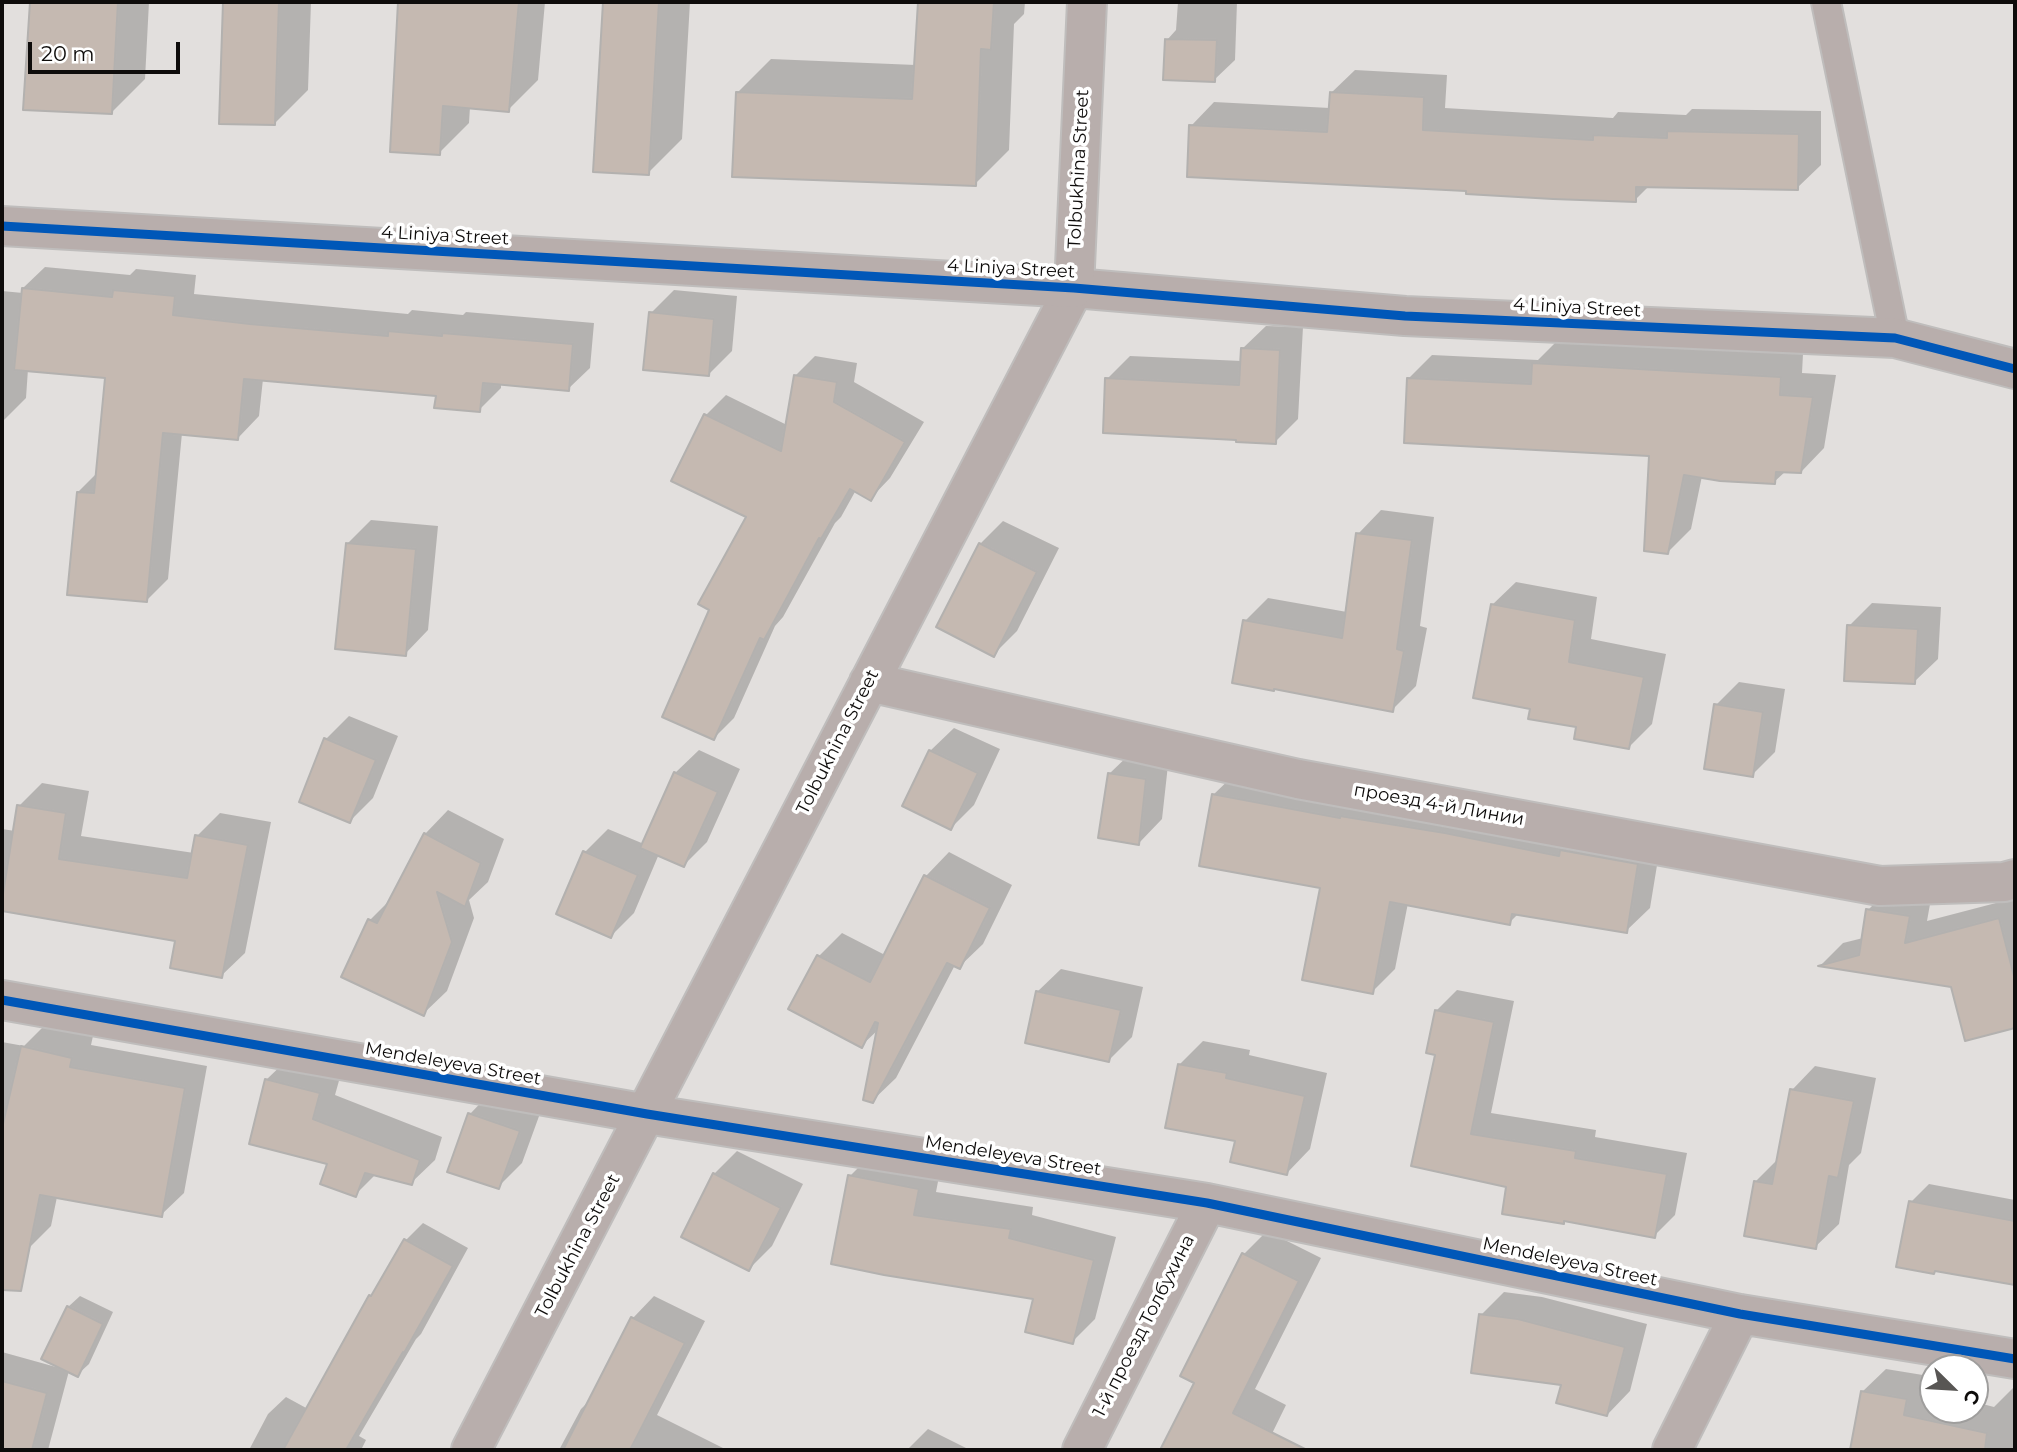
<!DOCTYPE html>
<meta charset="utf-8">
<style>
body{margin:0}
#map{position:relative;width:2017px;height:1452px;overflow:hidden;background:#e2dfdd;font-family:Montserrat,sans-serif}
canvas{display:block}
.frame{position:absolute;inset:0;border:4px solid #0e0c0b;pointer-events:none}
.north{position:absolute;left:1919px;top:1354px;width:70px;height:70px;box-sizing:border-box;background:#fff;border:2px solid #9f9e9d;border-radius:50%;rotate:114deg;font-size:19px;font-weight:700;line-height:28px;text-align:center;color:#0e0c0b}
.north::after{content:'';display:block;margin:auto;width:24px;height:32px;background:#585654;clip-path:polygon(50% 0,100% 100%,50% 72%,0 100%)}
.scale{position:absolute;left:28px;top:42px;width:152px;height:32px;box-sizing:border-box;border:4px solid #0e0c0b;border-top:0;padding-left:9px;font-size:21px;line-height:24px;white-space:nowrap;color:#0e0c0b;-webkit-text-stroke:5px #fff;paint-order:stroke}
</style>
<div id="map">
<canvas width="2017" height="1452"></canvas>
<div class="frame"></div>
<div class="north">С</div>
<div class="scale">20 m</div>
</div>
<script>
const context = document.querySelector('canvas').getContext('2d');
context.lineJoin = 'round';
function fill(path, color) { context.fillStyle = color; context.fill(path, 'evenodd'); }
const poly = rows => new Path2D(rows.map(r => 'M' + r).join(''));
function stroke(path, color, width, dash) { context.strokeStyle = color; context.lineWidth = width; context.lineCap = dash ? 'butt' : 'round'; context.setLineDash(dash || []); context.stroke(path); }
function write(font, color, halo, rows, align = 'center') {
  context.font = font + ' Montserrat,sans-serif'; context.lineWidth = 7; context.setLineDash([]); context.textBaseline = 'middle'; context.strokeStyle = halo; context.fillStyle = color; for (const [text, x, y, turn = 0] of rows) {
    context.save(); context.translate(x, y); context.rotate((+turn || 0) * Math.PI / 180); context.textAlign = isNaN(turn) ? turn : align; if (halo) context.strokeText(text, 0, 0); context.fillText(text, 0, 0); context.restore();
  }
}
fill(poly([
 [31,2,149,2,145,79,111,113,25,108],
 [225,2,311,2,308,90,274,124,221,122],
 [400,2,545,2,538,80,508,110,470,107,469,123,439,153,392,150],
 [605,2,690,2,682,139,648,173,595,170],
 [920,2,1025,2,1024,14,1014,24,1009,150,975,184,737,93,771,59,916,65],
 [1178,2,1237,2,1235,60,1214,80,1167,40,1176,30],
 [1355,70,1447,75,1445,108,1613,118,1618,112,1686,115,1692,109,1821,111,1821,165,1797,188,1650,185,1635,200,1468,189,1191,126,1214,102,1330,108,1331,93],
 [45,267,130,275,136,269,196,275,194,294,408,314,412,310,463,315,466,312,594,323,590,368,568,389,501,383,501,388,479,410,438,394,263,379,259,416,238,438,182,433,168,579,146,601,78,492,97,473,107,376,28,369,26,398,4,420,2,419,2,291,23,293,23,288],
 [674,290,737,296,732,351,708,375,651,313],
 [1266,326,1303,327,1298,419,1275,442,1107,379,1130,356,1242,361,1242,349],
 [1557,341,1803,354,1802,373,1836,375,1824,448,1801,472,1786,471,1774,482,1702,476,1691,529,1668,552,1651,455,1408,379,1432,355,1538,360],
 [815,356,857,363,854,382,924,422,890,478,870,499,856,490,841,517,835,523,783,617,775,626,734,718,714,738,712,609,748,517,706,415,726,395,787,425,795,376],
 [1381,510,1434,517,1420,626,1427,628,1416,686,1392,710,1245,621,1268,598,1347,612,1358,534],
 [371,520,438,526,428,630,405,654,348,543],
 [1003,521,1059,548,1017,631,994,654,980,544],
 [1516,582,1597,597,1591,639,1666,654,1652,724,1629,747,1532,707,1492,605],
 [1872,603,1941,607,1938,659,1914,682,1849,626],
 [1739,682,1785,689,1775,752,1752,775,1716,705],
 [349,716,398,736,373,798,350,821,326,739],
 [954,728,1000,749,974,805,951,828,930,751],
 [699,750,740,769,707,842,684,865,659,854,634,913,611,936,585,852,608,829,644,844,675,773],
 [1133,751,1169,756,1162,819,1139,843,1109,774],
 [1237,772,1661,841,1650,908,1626,931,1519,913,1509,923,1408,903,1395,969,1372,992,1322,887,1213,795],
 [42,783,89,791,81,836,194,853,197,836,220,813,271,822,245,953,221,976,177,939,2,910,2,829,15,831,19,806],
 [448,810,504,839,488,882,469,900,474,918,447,991,423,1014,370,920,392,898,425,834],
 [949,852,1012,885,983,944,959,967,955,965,896,1078,872,1101,879,1029,861,1046,791,1009,819,956,842,933,885,955,926,876],
 [1891,887,1932,893,1927,921,2015,898,2015,1026,1966,1039,1952,985,1821,965,1843,943,1863,938,1868,910],
 [1061,969,1143,987,1132,1037,1109,1060,1037,992],
 [1457,990,1514,1001,1491,1113,1596,1130,1595,1137,1687,1153,1675,1215,1654,1236,1566,1220,1563,1222,1508,1186,1413,1165,1437,1054,1436,1011],
 [45,1025,93,1036,91,1045,207,1066,184,1193,161,1215,57,1197,51,1226,29,1248,2,1242,2,1042,24,1046],
 [1203,1041,1250,1050,1249,1055,1327,1073,1310,1149,1287,1173,1237,1140,1180,1064],
 [290,1057,342,1070,335,1095,442,1137,435,1160,411,1183,376,1174,355,1195,266,1080],
 [1815,1066,1876,1078,1861,1153,1849,1165,1839,1224,1815,1247,1755,1182,1778,1159,1792,1090],
 [493,1090,542,1108,522,1163,498,1187,470,1114],
 [737,1151,803,1184,772,1246,749,1269,714,1174],
 [873,1153,941,1166,936,1192,1033,1207,1032,1215,1116,1237,1095,1319,1072,1342,1036,1298,850,1176],
 [1929,1184,2015,1200,2015,1283,1936,1270,1911,1202],
 [423,1223,468,1248,421,1334,416,1339,359,1436,366,1440,361,1450,249,1450,268,1414,286,1397,308,1409,371,1296,377,1289,406,1240],
 [1267,1231,1321,1258,1255,1389,1286,1405,1264,1450,1168,1450,1197,1383,1183,1375,1244,1254],
 [1504,1292,1542,1297,1647,1324,1630,1391,1607,1415,1563,1383,1481,1315],
 [80,1296,113,1312,89,1364,77,1375,69,1371,48,1450,2,1450,2,1352,56,1367,68,1307],
 [654,1296,705,1321,657,1415,727,1450,559,1450,581,1409,591,1399,633,1318],
 [1886,1369,1929,1376,1926,1392,1933,1393,1933,1410,1975,1410,1975,1402,1994,1407,2015,1386,2015,1450,1852,1450,1862,1392],
 [928,1429,970,1450,907,1450]
]), '#0003');
const building = poly([
 [30,2,118,2,112,114,23,110,30,2],
 [223,2,279,2,275,125,219,124,223,2],
 [398,2,519,2,509,112,443,106,440,155,390,152,398,2],
 [603,2,659,2,649,175,593,172,603,2],
 [918,2,994,2,991,50,981,49,976,186,732,177,736,92,912,99,918,2],
 [1165,39,1217,40,1215,82,1163,80,1165,39],
 [1330,92,1424,97,1423,130,1593,140,1593,135,1667,138,1667,131,1799,134,1798,190,1636,187,1636,202,1553,199,1466,194,1466,191,1187,177,1189,125,1327,132,1330,92],
 [22,288,112,297,113,290,175,296,173,315,250,324,388,336,388,331,442,336,442,333,573,344,569,391,483,383,480,412,434,408,436,396,244,379,238,440,163,433,147,602,67,595,77,492,94,493,105,378,14,370,22,288],
 [649,312,714,319,709,376,643,370,649,312],
 [1241,348,1280,350,1276,444,1236,442,1236,440,1103,433,1105,378,1239,385,1241,348],
 [1532,363,1781,377,1780,395,1813,397,1801,473,1776,472,1775,484,1720,481,1684,475,1668,554,1644,551,1649,456,1404,443,1407,378,1531,384,1532,363],
 [794,375,837,382,834,402,905,442,871,501,850,489,821,539,819,538,764,640,760,638,714,740,662,717,709,610,698,604,746,517,671,481,704,414,781,451,794,375],
 [1356,533,1412,540,1397,649,1404,651,1393,712,1274,689,1274,691,1232,683,1243,620,1342,638,1356,533],
 [346,543,416,549,406,656,335,649,346,543],
 [979,543,1037,572,994,657,936,627,979,543],
 [1491,604,1575,620,1569,662,1644,677,1629,749,1574,739,1576,727,1528,719,1530,709,1473,698,1491,604],
 [1847,625,1918,629,1915,684,1844,681,1847,625],
 [1714,704,1763,712,1753,777,1704,769,1714,704],
 [324,738,376,760,350,823,299,802,324,738],
 [929,750,978,773,951,830,902,806,929,750],
 [674,772,718,792,684,867,640,848,674,772],
 [1108,773,1146,779,1139,845,1098,838,1108,773],
 [1212,794,1340,818,1340,816,1445,833,1559,856,1560,850,1638,864,1627,933,1512,914,1510,925,1390,902,1373,994,1302,980,1320,888,1199,866,1212,794],
 [17,805,66,813,59,859,187,878,195,835,248,845,222,978,170,968,175,941,2,911,2,900,17,805],
 [424,833,481,863,465,907,437,892,452,942,424,1016,341,977,368,919,377,923,424,833],
 [583,851,638,875,611,938,556,914,583,851],
 [924,875,990,908,960,969,947,963,873,1103,863,1100,878,1023,875,1022,862,1048,788,1009,817,955,870,982,924,875],
 [1866,909,1910,916,1905,943,1999,918,2015,980,2015,1028,1965,1041,1951,987,1818,966,1859,955,1866,909],
 [1036,991,1121,1010,1109,1062,1025,1043,1036,991],
 [1435,1010,1494,1022,1471,1134,1576,1151,1575,1158,1667,1174,1655,1238,1564,1221,1564,1224,1502,1214,1506,1187,1411,1166,1435,1055,1426,1053,1435,1010],
 [21,1046,72,1058,70,1067,185,1088,162,1217,40,1195,21,1291,2,1290,2,1128,21,1046],
 [1178,1064,1227,1073,1226,1078,1305,1096,1287,1175,1230,1162,1235,1141,1165,1128,1178,1064],
 [265,1079,320,1093,313,1119,420,1160,412,1185,365,1173,356,1197,320,1184,327,1164,249,1144,265,1079],
 [1790,1089,1854,1101,1838,1178,1829,1176,1816,1249,1744,1236,1754,1181,1772,1184,1790,1089],
 [468,1113,520,1131,499,1189,447,1172,468,1113],
 [713,1173,781,1208,749,1271,681,1237,713,1173],
 [848,1175,919,1189,914,1215,1011,1229,1009,1238,1094,1260,1073,1344,1025,1332,1033,1299,884,1275,831,1264,848,1175],
 [1909,1201,2015,1221,2015,1285,1935,1271,1934,1274,1896,1267,1909,1201],
 [404,1239,453,1266,404,1353,403,1352,346,1450,283,1450,369,1295,371,1296,404,1239],
 [1242,1253,1299,1281,1233,1413,1307,1450,1160,1450,1194,1383,1180,1376,1242,1253],
 [67,1306,103,1324,78,1377,41,1359,67,1306],
 [1479,1314,1518,1319,1625,1347,1607,1416,1556,1403,1561,1385,1471,1373,1479,1314],
 [631,1317,685,1343,630,1450,563,1450,631,1317],
 [2,1381,47,1393,32,1450,2,1450,2,1381],
 [1861,1391,1907,1399,1904,1415,1987,1433,1985,1450,1850,1450,1861,1391]
]);
fill(building, '#c5b9b1');
stroke(building, '#b3b1af', 2);
const service = poly([
 [1826,2,1895,338]
]);
const minor = poly([
 [869,682,1298,779,1880,886,2004,882,2015,879],
 [2,1000,647,1114,1207,1203,1740,1314,2015,1359],
 [471,1450,1074,288,1405,316,1895,338,2015,369],
 [1082,1450,1207,1203],
 [1672,1450,1740,1314]
]);
const tertiary = poly([
 [2,226,1074,288,1087,2]
]);
stroke(service, '#bfbdbc', 32);
stroke(minor, '#bfbdbc', 42);
stroke(tertiary, '#bfbdbc', 42);
stroke(service, '#b8aeac', 28);
stroke(minor, '#b8aeac', 38);
stroke(tertiary, '#b8aeac', 38);
stroke(poly([
 [2,226,1074,288,1405,316,1895,338,2015,369],
 [2,1000,647,1114,1207,1203,1740,1314,2015,1359]
]), '#0057b8', 9);
write('18px', '#0e0c0b', '#fff', [
 ["Tolbukhina Street",1079,169,-87],
 ["4 Liniya Street",445,236,3],
 ["4 Liniya Street",1011,269,3],
 ["4 Liniya Street",1577,308,3],
 ["Tolbukhina Street",838,742,-63],
 ["проезд 4-й Линии",1439,805,10],
 ["Mendeleyeva Street",453,1064,10],
 ["Mendeleyeva Street",1013,1156,9],
 ["Tolbukhina Street",578,1246,-62],
 ["Mendeleyeva Street",1570,1262,12],
 ["1-й проезд Толбухина",1144,1326,-63]
]);
</script>
